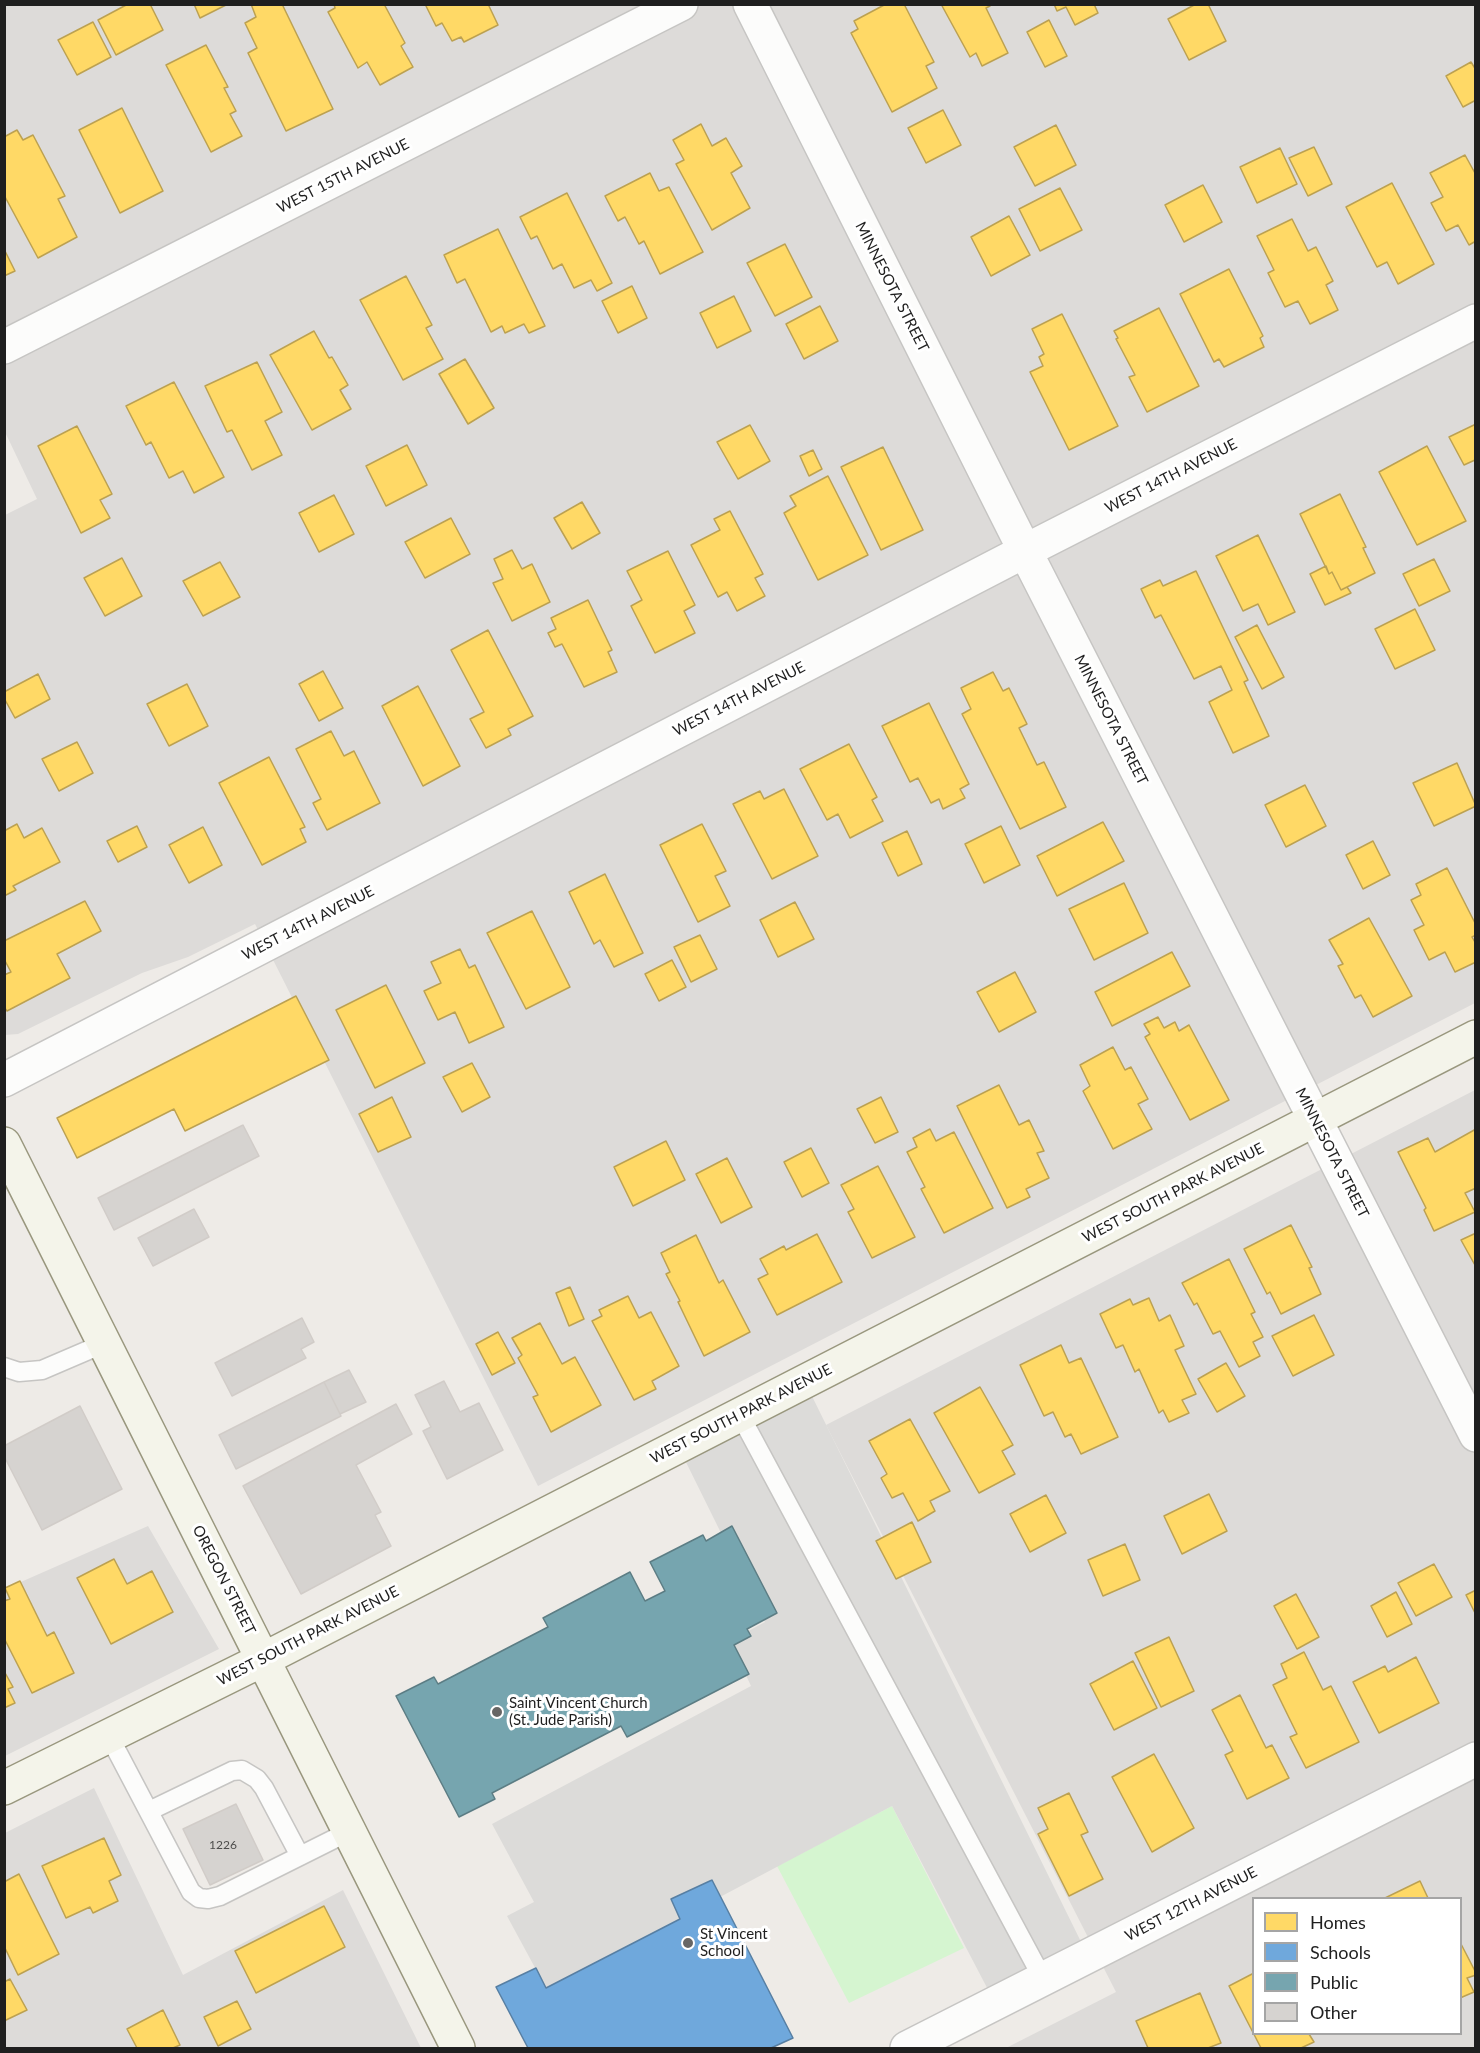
<!DOCTYPE html>
<style>
body{margin:0}
#map{position:relative;width:1480px;height:2053px;overflow:hidden;background:#eeebe7;font-family:Lato,sans-serif}
canvas{display:block}
.frame{position:absolute;inset:0;border:6px solid #1f1f1f;pointer-events:none}
.legend{position:absolute;left:1252px;top:1897px;width:210px;height:138px;box-sizing:border-box;background:#fff;border:2px solid #a5a5a5;margin:0;padding:8px 10px;list-style:none;font-size:18px;color:#1f1f1f}
.legend li{display:flex;align-items:center;gap:12px;height:30px}
.legend b{width:30px;border:2px solid #a5a5a5}
</style>
<div id="map">
<canvas width="1480" height="2053"></canvas>
<div class="frame"></div>
<ul class="legend">
<li><b style="height:16px;background:#ffd966"></b>Homes</li>
<li><b style="height:16px;background:#6fa8dc"></b>Schools</li>
<li><b style="height:16px;background:#76a5af"></b>Public</li>
<li><b style="height:16px;background:#d6d3d0"></b>Other</li>
</ul>
</div>
<script>
const context = document.querySelector('canvas').getContext('2d');
context.lineJoin = 'round';
function fill(path, color) { context.fillStyle = color; context.fill(path, 'evenodd'); }
const poly = rows => new Path2D(rows.map(r => 'M' + r).join(''));
function stroke(path, color, width, dash) { context.strokeStyle = color; context.lineWidth = width; context.lineCap = dash ? 'butt' : 'round'; context.setLineDash(dash || []); context.stroke(path); }
function write(font, color, halo, rows, align = 'center') {
  context.font = font + ' Lato,sans-serif'; context.lineWidth = 6; context.setLineDash([]); context.textBaseline = 'middle'; context.strokeStyle = halo; context.fillStyle = color; for (const [text, x, y, turn = 0] of rows) {
    context.save(); context.translate(x, y); context.rotate((+turn || 0) * Math.PI / 180); context.textAlign = isNaN(turn) ? turn : align; if (halo) context.strokeText(text, 0, 0); context.fillText(text, 0, 0); context.restore();
  }
}
fill(poly([
 [5,5,1475,5,1475,1003,538,1486,255,924,188,957,142,973,18,1034,5,1035,5,515,37,499,5,432],
 [1475,1090,1475,2048,1006,2048,1116,1992,826,1425],
 [1254,1898,1460,1898,1460,2034,1254,2034],
 [148,1526,219,1649,5,1756,5,1589],
 [94,1788,183,1975,343,1890,421,2048,5,2048,5,1833]
]), '#dddbd9');
fill(poly([
 [892,1806,964,1948,849,2003,777,1866]
]), '#d5f5d0');
fill(poly([
 [805,1382,1088,1956,995,2003,892,1806,720,1897,712,1880,671,1899,680,1919,546,1988,507,1916,534,1902,492,1824,751,1686,730,1641,765,1622,678,1446]
]), '#dcdbd9');
const homes = poly([
 [128,4,150,4,163,30,116,55,98,20,128,4],
 [194,4,228,4,200,18,194,4],
 [251,4,282,4,333,109,286,131,248,53,257,48,245,23,256,17,251,4],
 [334,4,384,4,405,43,401,46,413,67,380,85,367,62,358,68,328,12,335,8,334,4],
 [425,4,488,4,498,25,464,42,461,37,452,41,442,23,436,26,425,4],
 [886,4,904,4,934,62,926,66,937,88,892,112,851,33,858,29,854,21,886,4],
 [941,4,989,4,990,6,986,8,1008,53,982,66,976,53,970,57,941,4],
 [1054,4,1094,4,1098,13,1075,25,1066,7,1057,11,1054,4],
 [1196,4,1208,4,1226,41,1189,60,1168,19,1196,4],
 [1049,20,1067,56,1045,67,1027,32,1049,20],
 [93,22,111,57,77,75,58,40,93,22],
 [206,45,228,87,224,88,236,111,230,114,242,136,211,152,166,65,206,45],
 [1471,62,1476,70,1476,100,1463,107,1446,76,1471,62],
 [122,108,163,191,120,213,79,130,122,108],
 [943,110,961,145,926,163,908,128,943,110],
 [701,124,712,146,726,138,742,166,731,173,750,208,712,230,676,164,684,160,673,140,701,124],
 [1056,125,1076,165,1035,186,1014,147,1056,125],
 [17,130,23,140,33,135,65,196,58,199,77,237,38,258,4,195,4,137,17,130],
 [1314,147,1332,184,1308,196,1289,158,1314,147],
 [1280,148,1297,184,1257,203,1240,167,1280,148],
 [1465,155,1476,175,1476,241,1469,245,1458,225,1446,231,1431,203,1443,197,1430,173,1465,155],
 [650,173,659,191,669,187,703,252,660,274,644,241,639,244,625,217,618,221,605,196,650,173],
 [1392,183,1434,264,1398,284,1387,262,1377,267,1346,207,1392,183],
 [1203,185,1222,222,1184,242,1165,205,1203,185],
 [1060,188,1082,230,1040,251,1019,209,1060,188],
 [567,193,612,283,597,291,591,280,574,288,562,264,553,269,537,236,531,239,520,217,567,193],
 [1009,216,1030,255,991,276,971,237,1009,216],
 [1292,219,1308,251,1316,247,1333,281,1326,285,1338,310,1310,324,1298,301,1285,307,1268,273,1274,270,1257,236,1292,219],
 [498,229,545,326,529,333,524,324,505,333,502,326,491,332,465,279,457,283,444,255,498,229],
 [785,244,812,297,775,316,747,263,785,244],
 [4,249,15,271,4,276,4,249],
 [1229,269,1263,336,1260,338,1264,347,1224,367,1219,359,1214,362,1180,294,1229,269],
 [406,276,432,325,426,328,443,359,403,380,360,300,406,276],
 [632,286,647,318,618,333,602,301,632,286],
 [734,296,751,331,717,348,700,313,734,296],
 [820,306,838,341,804,359,786,324,820,306],
 [1159,308,1199,386,1147,412,1129,377,1135,375,1116,339,1118,338,1114,331,1159,308],
 [1062,314,1118,426,1069,450,1030,372,1043,366,1039,357,1044,354,1032,329,1062,314],
 [314,331,329,358,332,357,348,385,340,390,351,409,312,430,270,355,314,331],
 [465,359,494,408,468,424,439,374,465,359],
 [257,362,282,412,265,421,282,455,252,470,232,430,227,432,205,386,257,362],
 [174,382,224,477,194,493,183,471,169,478,151,442,146,445,126,406,174,382],
 [1476,424,1476,461,1475,460,1464,465,1449,437,1476,424],
 [750,425,770,461,738,479,717,442,750,425],
 [77,426,112,494,100,500,110,518,81,533,38,446,77,426],
 [407,445,427,485,386,506,366,466,407,445],
 [1427,446,1466,521,1417,545,1379,472,1427,446],
 [883,447,923,530,881,550,841,467,883,447],
 [813,450,822,469,809,476,800,456,813,450],
 [828,476,868,555,818,580,784,513,796,506,790,496,828,476],
 [1340,494,1366,547,1363,548,1375,573,1341,590,1332,572,1329,574,1300,514,1340,494],
 [334,495,354,534,319,552,299,513,334,495],
 [582,502,600,533,572,549,554,518,582,502],
 [730,511,763,574,755,578,765,596,737,611,727,592,718,597,691,545,720,530,714,519,730,511],
 [451,518,470,554,425,578,405,542,451,518],
 [1258,535,1295,612,1268,625,1258,604,1243,611,1216,556,1258,535],
 [512,550,522,569,532,564,550,602,512,621,493,583,503,579,494,559,512,550],
 [668,551,695,605,684,611,695,633,655,653,631,606,642,600,627,571,668,551],
 [122,558,142,596,105,616,84,578,122,558],
 [1434,559,1450,591,1419,606,1403,574,1434,559],
 [220,562,240,597,203,616,183,581,220,562],
 [1326,566,1329,574,1332,572,1341,590,1347,587,1351,593,1325,605,1310,574,1326,566],
 [1196,571,1248,680,1244,682,1269,736,1233,753,1209,702,1232,690,1221,666,1194,679,1161,615,1155,618,1141,589,1160,580,1163,586,1196,571],
 [588,600,612,650,608,652,617,672,584,687,562,644,555,647,548,633,556,629,551,618,588,600],
 [1415,609,1435,650,1395,669,1375,629,1415,609],
 [1257,625,1284,677,1262,689,1235,637,1257,625],
 [488,630,533,716,508,729,511,735,486,748,470,719,484,712,451,650,488,630],
 [323,671,343,708,319,721,299,684,323,671],
 [993,672,1003,691,1009,688,1027,724,1019,728,1037,765,1044,762,1066,807,1020,829,962,714,971,709,961,688,993,672],
 [38,674,50,699,15,718,4,698,4,692,38,674],
 [187,684,208,726,169,746,147,704,187,684],
 [418,686,460,766,423,786,382,706,418,686],
 [929,703,969,784,960,789,965,798,943,809,939,799,931,803,918,778,910,782,882,726,929,703],
 [331,731,344,756,354,751,380,803,327,830,313,803,321,799,296,749,331,731],
 [77,742,93,773,59,791,42,759,77,742],
 [849,744,877,797,872,800,883,821,850,838,838,814,827,820,800,769,849,744],
 [269,757,305,827,300,829,306,842,262,865,219,783,269,757],
 [1457,763,1476,806,1434,826,1413,783,1457,763],
 [1305,785,1326,826,1286,847,1265,805,1305,785],
 [784,789,818,856,772,879,733,804,760,791,764,799,784,789],
 [1103,822,1124,861,1057,896,1037,856,1103,822],
 [17,824,24,838,42,828,60,862,13,886,16,890,4,896,4,831,17,824],
 [702,824,726,871,715,876,730,906,698,922,660,845,702,824],
 [137,826,147,847,118,862,107,841,137,826],
 [1001,826,1020,865,984,883,965,844,1001,826],
 [203,827,222,865,189,883,169,845,203,827],
 [907,831,922,864,898,876,882,843,907,831],
 [1373,841,1390,875,1363,889,1346,855,1373,841],
 [1447,868,1476,925,1476,935,1472,937,1476,944,1476,962,1455,972,1445,952,1429,960,1414,930,1424,925,1411,900,1421,895,1416,884,1447,868],
 [605,874,643,953,614,967,600,940,594,944,569,892,605,874],
 [1124,883,1148,933,1094,960,1069,909,1124,883],
 [85,901,101,931,57,954,70,978,7,1011,4,1007,4,975,11,972,4,959,4,941,85,901],
 [795,902,814,939,778,957,760,920,795,902],
 [532,911,570,987,526,1009,487,933,532,911],
 [1369,918,1412,996,1373,1017,1361,995,1355,998,1338,966,1343,964,1329,940,1369,918],
 [700,935,717,969,691,982,674,947,700,935],
 [460,949,469,968,475,965,504,1027,469,1043,455,1012,438,1020,424,991,441,983,431,962,460,949],
 [1172,952,1190,986,1112,1026,1095,992,1172,952],
 [672,960,686,987,659,1001,645,974,672,960],
 [1015,972,1036,1012,999,1032,977,992,1015,972],
 [386,985,425,1063,375,1088,336,1010,386,985],
 [296,996,329,1060,185,1131,174,1109,77,1158,57,1118,296,996],
 [1158,1017,1164,1028,1175,1022,1179,1031,1189,1025,1229,1100,1190,1120,1145,1037,1150,1034,1144,1024,1158,1017],
 [1113,1047,1125,1070,1131,1067,1148,1099,1138,1104,1152,1129,1113,1149,1083,1091,1090,1086,1080,1065,1113,1047],
 [472,1063,490,1097,462,1112,443,1077,472,1063],
 [999,1085,1019,1125,1029,1120,1044,1151,1037,1153,1049,1178,1026,1189,1030,1197,1007,1208,957,1106,999,1085],
 [392,1097,411,1137,378,1152,359,1114,392,1097],
 [881,1097,898,1132,875,1143,857,1109,881,1097],
 [930,1129,936,1141,954,1132,993,1208,944,1233,921,1189,925,1187,907,1152,917,1147,913,1138,930,1129],
 [1476,1129,1476,1188,1465,1193,1475,1212,1434,1231,1424,1210,1426,1208,1398,1152,1428,1138,1435,1152,1476,1129],
 [666,1141,685,1180,633,1206,614,1167,666,1141],
 [811,1148,829,1183,802,1197,784,1162,811,1148],
 [727,1158,752,1207,721,1223,696,1174,727,1158],
 [878,1166,915,1237,872,1258,848,1212,854,1209,841,1185,878,1166],
 [1291,1225,1312,1267,1309,1268,1321,1294,1281,1314,1270,1292,1267,1294,1244,1249,1291,1225],
 [1476,1233,1476,1267,1461,1240,1476,1233],
 [817,1234,842,1282,777,1315,758,1279,768,1274,760,1259,784,1246,786,1250,817,1234],
 [696,1235,719,1283,723,1280,750,1332,704,1356,678,1302,680,1301,666,1274,670,1272,661,1253,696,1235],
 [1229,1259,1255,1312,1251,1314,1263,1337,1253,1342,1260,1356,1239,1367,1220,1331,1213,1334,1197,1303,1194,1305,1182,1283,1229,1259],
 [570,1287,584,1319,569,1326,556,1293,570,1287],
 [628,1296,639,1318,651,1312,679,1366,652,1381,656,1389,634,1400,592,1321,602,1316,599,1310,628,1296],
 [1149,1298,1159,1321,1170,1315,1184,1346,1175,1350,1196,1394,1182,1400,1189,1413,1169,1422,1163,1410,1159,1413,1139,1369,1135,1372,1123,1345,1116,1348,1100,1314,1130,1299,1133,1305,1149,1298],
 [1314,1315,1334,1355,1293,1376,1272,1336,1314,1315],
 [540,1323,562,1364,575,1357,601,1405,551,1432,533,1397,538,1395,518,1358,522,1355,512,1338,540,1323],
 [498,1332,515,1363,492,1375,476,1344,498,1332],
 [1061,1345,1069,1363,1081,1358,1118,1437,1081,1454,1071,1434,1065,1437,1053,1412,1044,1416,1020,1365,1061,1345],
 [1226,1363,1245,1396,1217,1412,1198,1379,1226,1363],
 [980,1387,1013,1445,1002,1451,1015,1474,979,1493,934,1413,980,1387],
 [910,1419,950,1491,930,1501,935,1511,918,1521,903,1493,892,1498,881,1478,887,1474,869,1441,910,1419],
 [1209,1494,1227,1531,1182,1554,1164,1516,1209,1494],
 [1046,1495,1066,1533,1030,1552,1010,1514,1046,1495],
 [912,1522,931,1562,896,1579,876,1541,912,1522],
 [1125,1544,1140,1580,1103,1596,1088,1560,1125,1544],
 [114,1559,127,1584,152,1571,173,1612,111,1644,77,1578,114,1559],
 [1434,1564,1452,1597,1416,1616,1398,1583,1434,1564],
 [20,1581,47,1636,54,1632,74,1673,32,1693,4,1638,4,1601,10,1599,5,1588,20,1581],
 [1476,1590,1476,1615,1466,1595,1476,1590],
 [1396,1592,1412,1624,1387,1637,1371,1606,1396,1592],
 [1296,1594,1319,1637,1297,1649,1274,1606,1296,1594],
 [1169,1637,1194,1691,1161,1707,1135,1653,1169,1637],
 [1304,1652,1323,1690,1331,1686,1359,1742,1306,1768,1290,1737,1297,1734,1273,1685,1287,1678,1281,1664,1304,1652],
 [1416,1657,1439,1703,1379,1733,1353,1682,1385,1666,1388,1672,1416,1657],
 [1133,1661,1157,1708,1114,1730,1090,1684,1133,1661],
 [4,1671,13,1687,8,1689,15,1703,4,1708,4,1671],
 [1240,1695,1266,1748,1272,1745,1289,1778,1247,1799,1225,1755,1233,1751,1212,1710,1240,1695],
 [1154,1754,1194,1828,1152,1852,1112,1777,1154,1754],
 [1069,1793,1088,1832,1081,1835,1103,1879,1069,1896,1038,1834,1048,1829,1038,1808,1069,1793],
 [104,1838,121,1875,109,1881,118,1901,93,1913,90,1907,66,1918,42,1866,104,1838],
 [19,1874,59,1954,18,1975,4,1946,4,1882,19,1874],
 [1420,1881,1428,1898,1385,1898,1420,1881],
 [324,1906,345,1947,256,1993,235,1951,324,1906],
 [1460,1942,1476,1973,1476,1975,1467,1978,1474,1992,1460,1998,1460,1942],
 [1254,1973,1254,2034,1309,2034,1314,2042,1301,2048,1261,2048,1229,1986,1254,1973],
 [10,1979,27,2010,4,2021,4,1982,10,1979],
 [1200,1993,1221,2043,1208,2048,1148,2048,1136,2021,1200,1993],
 [237,2001,251,2029,218,2046,204,2017,237,2001],
 [163,2010,180,2045,173,2048,137,2048,127,2029,163,2010]
]);
fill(homes, '#ffd966');
stroke(homes, '#bca151', 1.5);
const schools = poly([
 [712,1880,793,2038,771,2048,528,2048,496,1987,536,1968,546,1988,680,1919,671,1899,712,1880]
]);
fill(schools, '#6fa8dc');
stroke(schools, '#577fa3', 1.5);
const public = poly([
 [732,1526,777,1613,747,1629,751,1636,734,1645,749,1674,627,1737,621,1726,492,1793,495,1799,459,1817,396,1696,434,1677,438,1684,548,1627,543,1618,630,1572,645,1601,665,1591,650,1562,703,1535,706,1541,732,1526]
]);
fill(public, '#76a5af');
stroke(public, '#5c7d84', 1.5);
const building = poly([
 [243,1125,259,1156,114,1230,98,1198,243,1125],
 [194,1209,209,1237,153,1266,138,1238,194,1209],
 [302,1318,314,1342,301,1349,306,1358,232,1396,215,1363,302,1318],
 [349,1370,366,1402,340,1414,324,1382,349,1370],
 [444,1381,460,1412,479,1403,503,1450,447,1479,423,1431,431,1427,415,1395,444,1381],
 [324,1382,341,1416,236,1469,219,1435,324,1382],
 [396,1404,412,1434,356,1465,381,1512,375,1515,391,1546,301,1594,243,1486,396,1404],
 [80,1406,122,1489,42,1530,4,1456,4,1446,80,1406],
 [236,1804,263,1860,210,1885,183,1829,236,1804]
]);
fill(building, '#d6d3d0');
stroke(building, '#d1ccc8', 1.5);
const service = poly([
 [4,1367,19,1372,42,1370,105,1343],
 [740,1415,1043,1979],
 [109,1736,191,1892,199,1898,208,1899,220,1896,350,1831],
 [149,1811,232,1771,242,1770,257,1779,264,1788,300,1856]
]);
const minor = poly([
 [750,4,1025,551,1476,1435],
 [4,347,681,4],
 [4,1080,1025,551,1476,321],
 [907,2048,1476,1759]
]);
const secondary = poly([
 [4,1144,458,2048],
 [4,1788,264,1659,1476,1037]
]);
stroke(service, '#c6c5c3', 21);
stroke(minor, '#c6c5c3', 36);
stroke(secondary, '#99977e', 36);
stroke(service, '#fcfcfb', 18);
stroke(minor, '#fcfcfb', 33);
stroke(secondary, '#f4f4ea', 33);
for (const [x, y, r, color] of [
 [497,1712,6,"#676665"],
 [688,1943,6,"#676665"]
]) { const dot = new Path2D(); dot.arc(x, y, r, 0, 2 * Math.PI); context.fillStyle = color; context.fill(dot); stroke(dot, '#fff', 2); }
write('12px', '#4d4c4b', null, [
 ["1226",223,1845]
]);
write('15px', '#1f1f1f', '#fff', [
 ["WEST 15TH AVENUE",343,176,-27],
 ["MINNESOTA STREET",892,287,63],
 ["WEST 14TH AVENUE",1171,476,-27],
 ["WEST 14TH AVENUE",739,699,-27],
 ["MINNESOTA STREET",1111,720,63],
 ["WEST 14TH AVENUE",308,923,-27],
 ["MINNESOTA STREET",1332,1153,63],
 ["WEST SOUTH PARK AVENUE",1173,1193,-27],
 ["WEST SOUTH PARK AVENUE",741,1414,-27],
 ["OREGON STREET",224,1580,63],
 ["WEST SOUTH PARK AVENUE",308,1636,-27],
 ["WEST 12TH AVENUE",1191,1904,-27]
]);
write('15px', '#1f1f1f', '#fff', [
 ["Saint Vincent Church",509,1703],
 ["(St. Jude Parish)",509,1720],
 ["St Vincent",700,1934],
 ["School",700,1951]
], 'left');
</script>
